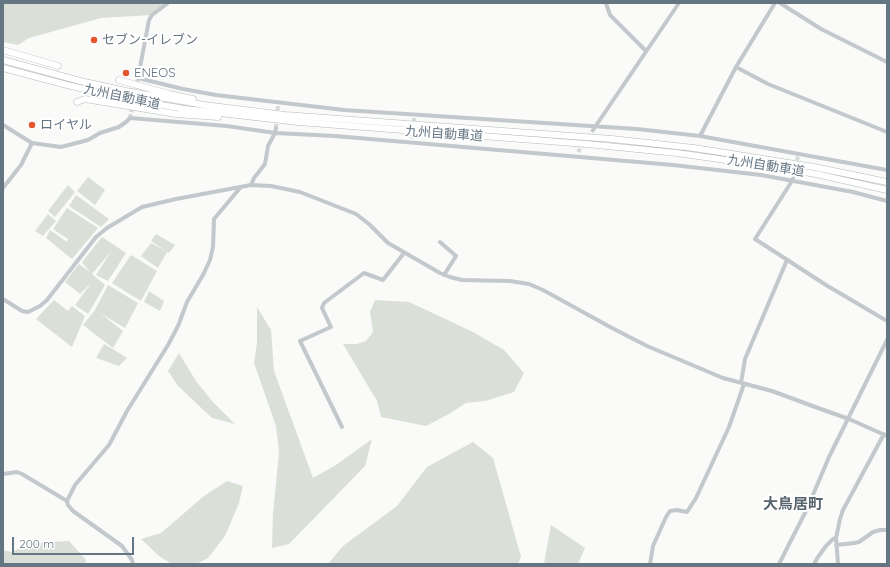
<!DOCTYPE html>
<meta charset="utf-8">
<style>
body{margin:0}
#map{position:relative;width:890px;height:567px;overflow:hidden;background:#fafaf8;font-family:Quicksand,sans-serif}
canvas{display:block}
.frame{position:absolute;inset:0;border:4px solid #657683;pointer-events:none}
.scale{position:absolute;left:12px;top:537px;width:122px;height:18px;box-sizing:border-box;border:2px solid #657683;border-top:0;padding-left:5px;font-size:12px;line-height:14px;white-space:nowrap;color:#657683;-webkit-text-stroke:3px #fff;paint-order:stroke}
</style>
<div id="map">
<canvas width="890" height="567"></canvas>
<div class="frame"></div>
<div class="scale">200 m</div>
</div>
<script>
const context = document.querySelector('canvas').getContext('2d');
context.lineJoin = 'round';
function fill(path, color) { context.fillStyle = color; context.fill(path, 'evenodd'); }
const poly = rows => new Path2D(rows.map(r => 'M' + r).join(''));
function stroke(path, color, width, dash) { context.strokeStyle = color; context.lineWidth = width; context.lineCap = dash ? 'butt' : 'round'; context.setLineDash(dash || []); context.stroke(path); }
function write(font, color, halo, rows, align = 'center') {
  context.font = font + ' Quicksand,"Noto Sans JP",sans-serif'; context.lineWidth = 4; context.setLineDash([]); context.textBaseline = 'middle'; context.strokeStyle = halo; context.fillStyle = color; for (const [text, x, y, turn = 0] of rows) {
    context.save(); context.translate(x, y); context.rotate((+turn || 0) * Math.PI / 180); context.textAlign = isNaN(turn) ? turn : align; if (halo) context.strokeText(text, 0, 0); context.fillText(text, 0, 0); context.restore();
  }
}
fill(poly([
 [3,3,166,3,152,15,101,18,29,38,18,45,3,42],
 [88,177,105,190,95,205,77,191],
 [68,185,75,192,55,217,48,211],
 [76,195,109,219,101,227,69,206],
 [67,208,98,228,72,259,46,238,50,230,67,242,68,239,53,229],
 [48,214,56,221,43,236,35,231],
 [156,234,175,245,169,253,167,252,158,268,141,256,151,243,166,251,151,241],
 [102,237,126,253,108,281,96,275,112,250,92,274,105,285,88,314,75,305,92,282,80,294,65,282,79,264,90,272,82,262],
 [131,255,157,271,141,301,112,283],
 [108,285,138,303,125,328,100,313,123,331,113,348,83,325,95,310],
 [149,291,164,301,160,311,144,302],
 [54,300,68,311,72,306,85,316,72,347,36,319],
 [375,300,409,302,473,332,504,350,524,373,514,392,485,401,466,403,447,415,426,426,381,417,377,401,343,344,357,344,366,341,373,332,370,312],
 [257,307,271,330,274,371,313,478,336,465,372,439,365,466,289,544,272,548,273,514,279,453,276,426,254,363,257,343],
 [104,344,116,351,127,358,119,366,96,358],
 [179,353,196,381,212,401,235,424,212,418,178,386,168,371],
 [473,442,493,458,521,557,518,564,328,564,343,546,397,506,427,467],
 [227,481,243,486,239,503,225,536,208,558,196,564,170,563,159,556,141,539,161,533,204,496],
 [551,525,585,548,578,564,544,564],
 [69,541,86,560,85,564,3,564,3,550,11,552,33,543]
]), '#dadfd7');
stroke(poly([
 [130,118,138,78],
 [276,128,278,106],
 [413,139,414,118],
 [578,152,593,130],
 [793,178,798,156]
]), '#d5d9db', 4, [4, 2]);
const highway = poly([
 [3,50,58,66],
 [3,60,80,81,126,91,204,105,285,115,612,139,694,148,814,167,887,182],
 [3,68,67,85,126,99,185,109,298,122,587,144,677,153,767,166,816,174,887,190],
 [119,80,169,94,193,99],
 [77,102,85,99,176,114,218,117]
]);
stroke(highway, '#b4b9bd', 7);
stroke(poly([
 [168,3,152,15,149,20,138,78,183,89,216,95,344,110,637,129,700,136,887,170],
 [606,3,610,15,646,51],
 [780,3,821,29,887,62],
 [736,67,768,84,887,132],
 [3,125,32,143,61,147,88,140,100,133,119,127,126,122,130,118,227,126,275,133,335,136,673,165,761,175,853,192,887,201],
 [593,130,679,3],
 [700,136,736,67,775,3],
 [793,178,792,181,755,239,826,285,887,321],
 [251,185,254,178,265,164,268,146,275,133,276,128],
 [3,188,21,165,32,143],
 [440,242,456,256,444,275],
 [3,299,22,311,28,312,40,306,47,300,96,237,107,228,142,207,176,199,251,185,271,186,300,192,356,214,369,224,388,243,440,273,450,277,462,280,510,281,529,284,543,290,612,328,647,346,723,378,772,391,818,408,849,419,887,436],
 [741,383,745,359,787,260],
 [342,427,300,341,331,327,322,308,324,303,364,273,383,280,404,253],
 [3,474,17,472,22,474,67,501],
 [836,545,854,543,859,542,873,532,880,530,887,530],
 [133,564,132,560,122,546,73,511,68,505,67,501,75,485,109,445,127,411,168,345,178,326,187,302,203,275,210,260,213,247,214,219,240,188],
 [650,564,653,546,666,517,670,511,677,510,687,512,696,498,729,427,744,384],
 [779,564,807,509,829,457,887,340],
 [814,564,818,557,826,546,833,539,836,538],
 [838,564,836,538,840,519,843,510,884,434]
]), '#c3c8cc', 4);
stroke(highway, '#fff', 6);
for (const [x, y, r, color] of [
 [94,40,4,"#e4572e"],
 [126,73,4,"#e4572e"],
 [32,125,4,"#e4572e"]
]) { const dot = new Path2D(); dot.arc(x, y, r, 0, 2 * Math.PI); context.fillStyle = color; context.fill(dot); stroke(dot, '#fff', 1.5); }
write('13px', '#657683', '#fff', [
 ["セブン-イレブン",102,40],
 ["ENEOS",134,73],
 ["ロイヤル",40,125]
], 'left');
write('13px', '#657683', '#fff', [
 ["九州自動車道",122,97,12],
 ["九州自動車道",444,134,4],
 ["九州自動車道",766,166,9]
]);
write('bold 15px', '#57646e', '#fff', [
 ["大鳥居町",793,504]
]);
</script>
